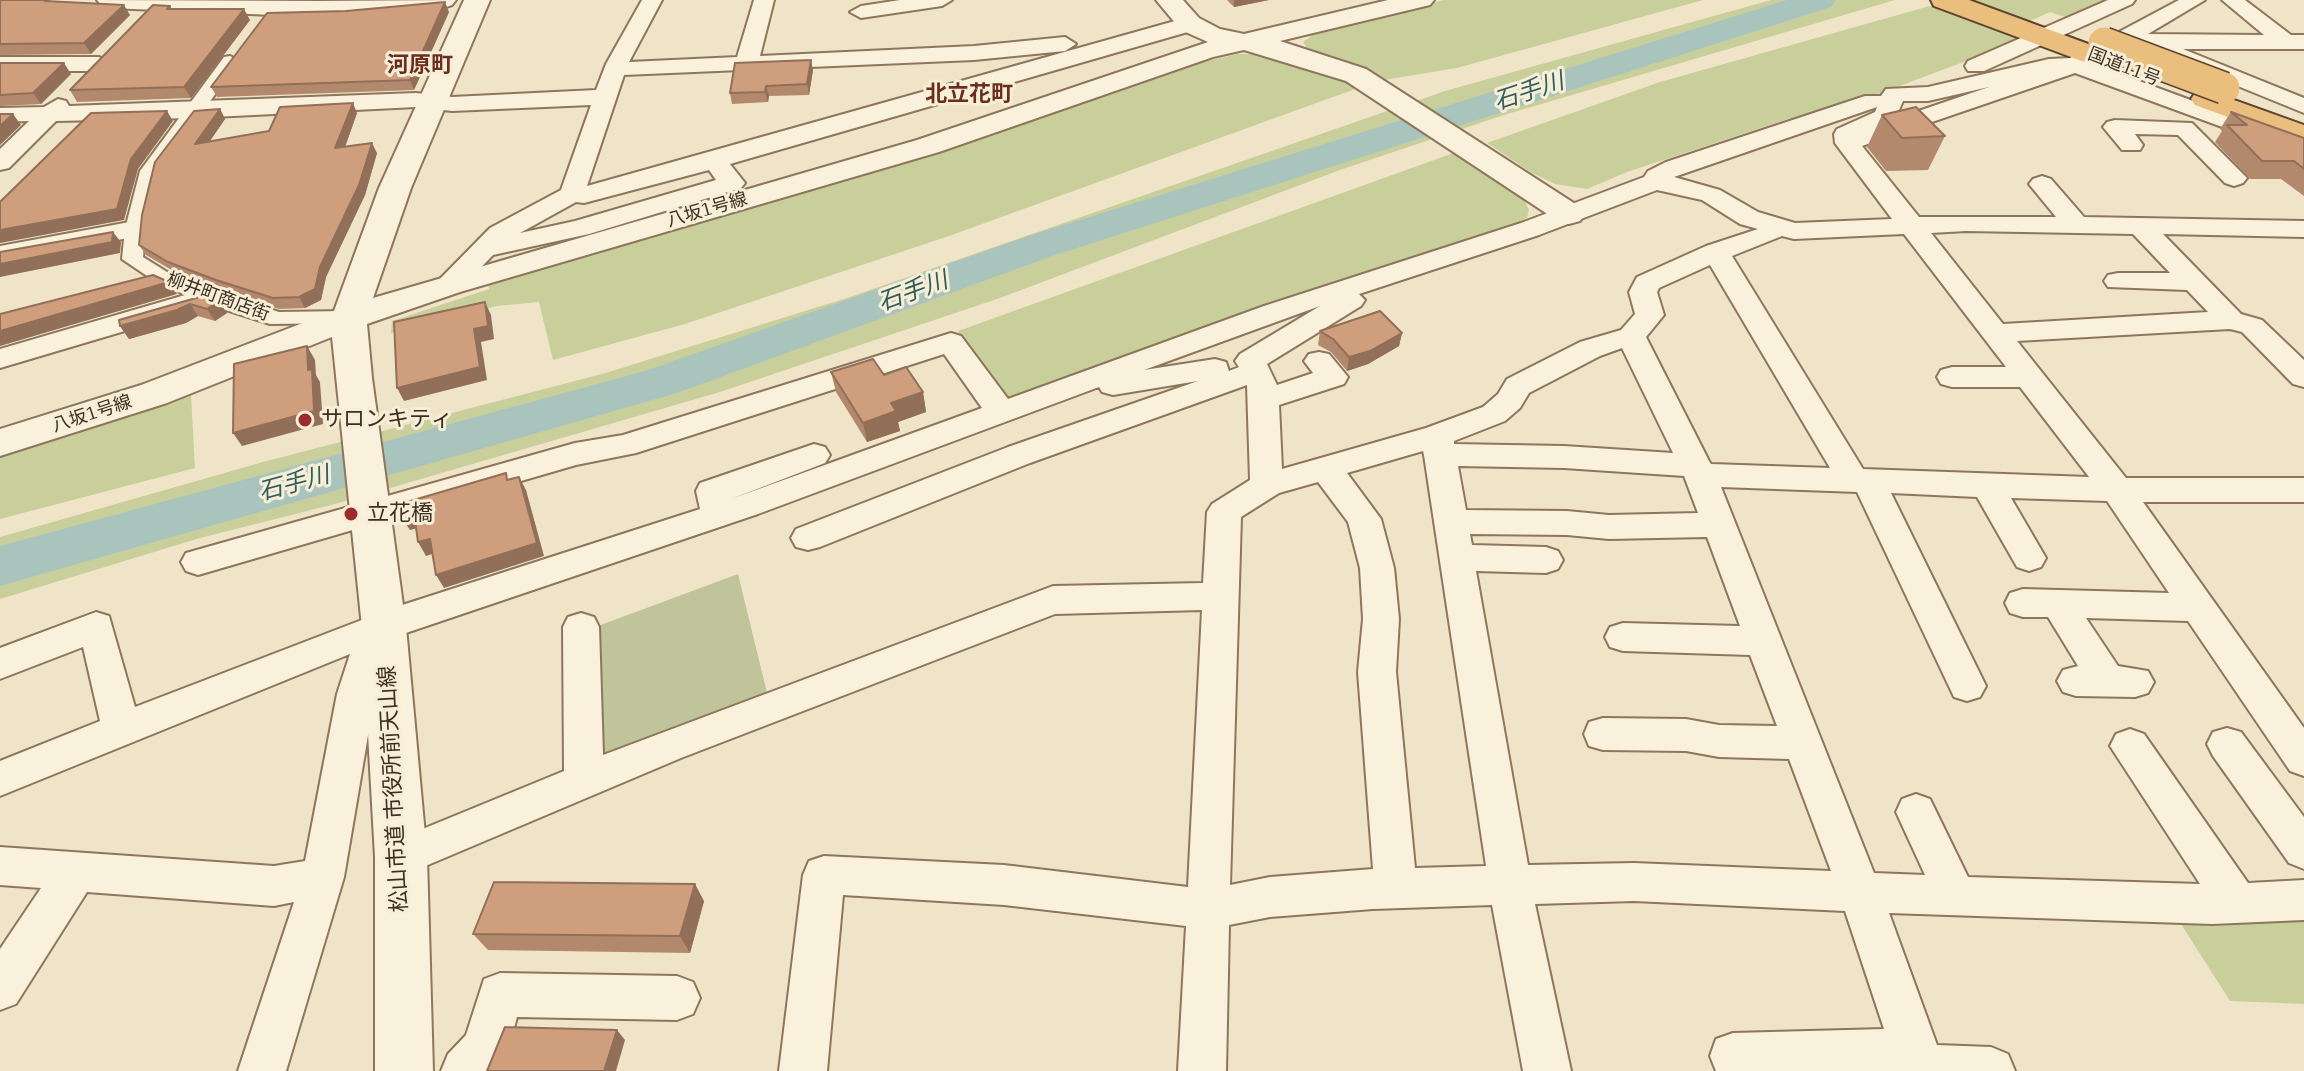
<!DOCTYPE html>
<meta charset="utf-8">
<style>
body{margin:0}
canvas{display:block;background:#f0e4c8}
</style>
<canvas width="2304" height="1071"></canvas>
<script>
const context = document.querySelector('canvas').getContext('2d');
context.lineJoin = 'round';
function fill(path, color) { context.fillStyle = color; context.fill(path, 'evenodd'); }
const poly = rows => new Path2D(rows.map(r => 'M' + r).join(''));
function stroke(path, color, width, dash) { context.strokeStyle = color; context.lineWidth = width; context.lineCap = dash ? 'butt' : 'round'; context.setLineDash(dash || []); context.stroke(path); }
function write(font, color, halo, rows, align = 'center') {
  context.font = font + ' "IBM Plex Serif","Noto Sans JP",serif'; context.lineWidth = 6; context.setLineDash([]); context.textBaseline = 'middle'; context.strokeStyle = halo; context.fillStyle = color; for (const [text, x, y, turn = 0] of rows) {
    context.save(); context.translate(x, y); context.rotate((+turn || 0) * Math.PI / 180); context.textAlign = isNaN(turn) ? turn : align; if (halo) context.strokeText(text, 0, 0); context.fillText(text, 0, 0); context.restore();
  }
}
fill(poly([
 [1444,0,1703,0,1457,68,1384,80,1366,70,1307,48,1303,42,1320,30],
 [1771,0,1895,0,1504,115,1340,170,1000,298,720,392,335,504,200,538,0,599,0,537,263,462,602,374,847,298,1445,91],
 [1951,0,2111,0,2071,19,2050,12,2004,33,2022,40,1881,93,1788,119,1627,172,1587,189,1555,184,1532,173,1487,143,1660,82],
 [1238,54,1258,54,1317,71,1358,88,949,236,685,324,553,360,539,302,497,306,391,333,392,321,489,289,488,283,1186,66],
 [1459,151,1525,201,1529,210,1527,218,1511,227,1006,404,958,331],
 [191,394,195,468,0,519,0,455],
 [2304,908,2304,1004,2230,1001,2174,913]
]), '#c9cf9b');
fill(poly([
 [738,574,767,693,593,763,590,629]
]), '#bfc49a');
fill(poly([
 [1787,0,1836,0,1831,7,1052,256,677,393,0,586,0,546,645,371,1022,238,1787,0]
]), '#a9c4bc');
const pedestrian = poly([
 [230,56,239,61,160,171,145,229,143,257,167,272,217,292,279,312,346,311,354,313,357,318,354,323,270,324,201,302,153,280,122,259,125,229,140,171,224,57,230,56]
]);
const minor = poly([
 [642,0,662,0,629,62,737,57,754,0,774,0,760,56,974,46,1065,37,1076,44,1065,51,974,60,624,75,587,186,1182,19,1190,18,1201,24,1198,29,730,164,745,183,741,188,589,234,493,255,458,291,448,293,438,291,434,285,490,228,561,190,591,105,452,111,416,107,193,118,56,121,9,168,0,170,0,149,29,121,0,122,0,108,44,107,58,99,66,101,69,106,416,93,452,97,596,90,606,64,642,0],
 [709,170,716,180,575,221,520,233,576,202,584,203,709,170],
 [900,0,952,0,942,6,861,18,850,12,861,6,900,0],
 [2108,0,2135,0,2132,4,1984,71,1968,71,1965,66,1968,61,2108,0],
 [2179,0,2205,0,2148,34,2264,35,2222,0,2245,0,2291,35,2304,35,2304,49,2183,49,2304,98,2304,113,2132,43,2093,64,2304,142,2304,157,2075,73,1862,146,1919,217,2056,217,2029,184,2033,179,2042,176,2051,179,2084,217,2304,221,2304,237,2163,234,2241,314,2262,320,2304,360,2304,387,2293,384,2242,332,2230,329,2017,341,2126,478,2304,478,2304,502,2143,502,2304,728,2304,776,2290,771,2188,621,2086,618,2118,666,2148,671,2154,682,2148,693,2135,697,2076,696,2063,692,2057,681,2063,670,2078,666,2048,617,2023,617,2010,613,2005,603,2010,593,2023,589,2169,593,2107,501,2011,498,2046,558,2041,567,2029,571,2017,567,1977,497,1891,493,1986,686,1980,697,1967,701,1954,697,1857,492,1721,487,1874,873,1925,875,1896,812,1902,799,1916,794,1930,799,1968,877,2200,884,2110,746,2116,734,2130,729,2144,734,2248,883,2304,880,2304,920,2212,924,1889,913,1937,1045,1991,1047,2008,1054,2015,1071,1716,1071,1710,1056,1716,1039,1733,1033,1884,1029,1845,911,1634,901,1535,904,1571,1071,1523,1071,1492,905,1373,909,1270,917,1229,925,1226,1071,1178,1071,1186,926,1004,905,843,895,827,1071,779,1071,803,875,809,861,824,856,1004,865,1188,887,1202,610,1055,614,681,758,416,870,401,876,386,870,380,857,386,844,564,771,563,627,568,617,581,613,594,617,599,627,603,755,1053,586,1203,583,1207,512,1212,504,1250,480,1247,385,1030,463,820,547,808,550,796,547,791,538,796,529,1008,447,1198,381,1113,395,1102,392,1099,387,758,514,397,636,385,659,375,694,344,877,286,1071,238,1071,294,902,274,906,87,892,16,1004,0,1010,0,949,41,888,0,885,0,847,274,866,305,861,337,694,350,654,0,796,0,761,100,721,83,647,0,679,0,648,96,612,109,616,135,707,393,608,700,509,696,491,700,483,814,444,825,447,830,455,825,463,731,499,982,408,944,354,636,453,576,465,198,575,186,571,181,562,186,553,575,443,623,435,951,333,961,336,1008,399,1264,306,1521,223,1644,177,1648,171,1666,162,1865,96,1881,96,1886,89,1928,87,2049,59,2070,58,2179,0],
 [1989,87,1895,119,1903,101,1928,101,1989,87],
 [1877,107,1875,112,1837,129,1834,134,1835,143,1892,219,1795,223,1758,212,1720,190,1674,177,1877,107],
 [1657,190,1702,200,1740,224,1758,229,1706,246,1637,277,1629,292,1635,314,1621,330,1580,342,1507,379,1498,394,1483,407,1426,428,1282,469,1279,405,1344,384,1348,377,1329,354,1319,352,1309,354,1304,361,1313,373,1277,385,1267,364,1361,306,1365,300,1359,294,1539,235,1657,190],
 [1966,231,2133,234,2170,273,2118,273,2108,275,2104,281,2108,287,2187,290,2208,312,2003,324,1931,233,1966,231],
 [1904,234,2006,367,1952,367,1941,370,1937,377,1941,384,1952,387,2020,387,2089,477,1863,469,1732,256,1782,236,1794,239,1904,234],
 [1710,265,1830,468,1711,464,1709,461,1646,337,1664,315,1657,292,1659,288,1710,265],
 [1320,306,1240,354,1235,361,1239,367,1229,371,1226,362,1215,359,1144,370,1320,306],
 [1622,348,1673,453,1564,446,1454,444,1454,441,1505,421,1520,408,1529,393,1600,356,1622,348],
 [1423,451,1424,455,1486,866,1415,868,1396,672,1399,619,1394,568,1381,519,1347,473,1423,451],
 [1458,466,1564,468,1684,476,1698,513,1609,515,1567,511,1466,510,1458,466],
 [1318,482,1348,522,1360,568,1363,619,1358,672,1373,869,1270,877,1230,885,1241,517,1279,493,1318,482],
 [1470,534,1567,535,1609,539,1707,537,1740,626,1623,623,1610,627,1605,637,1610,647,1623,651,1750,655,1777,726,1719,725,1686,719,1603,718,1589,722,1584,734,1589,746,1603,750,1686,751,1719,757,1789,759,1831,871,1634,863,1528,865,1476,571,1546,573,1558,569,1563,560,1558,551,1546,547,1472,545,1470,534],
 [0,57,99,57,110,64,99,71,0,71,0,57],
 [2115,120,2192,123,2247,178,2243,183,2234,186,2225,183,2178,135,2135,134,2143,145,2140,150,2122,150,2103,127,2107,122,2115,120],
 [135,221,144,223,148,229,144,235,0,262,0,246,135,221],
 [209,288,219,291,223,297,219,303,0,368,0,349,209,288],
 [2227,728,2241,732,2304,817,2304,869,2289,863,2213,756,2207,744,2213,732,2227,728],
 [500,973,677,976,693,982,700,998,693,1014,677,1020,517,1017,509,1047,497,1071,441,1071,448,1054,466,1035,484,979,500,973]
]);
const tertiary = poly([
 [97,0,319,1,456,0,452,5,443,8,319,17,110,8,101,5,97,0],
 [464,0,490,0,411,188,373,298,917,140,1208,42,1181,30,1156,0,1183,0,1199,18,1220,29,1244,34,1388,0,1434,0,1430,5,1280,41,1366,69,1580,207,1585,214,1580,221,1569,224,1558,221,1346,81,1244,50,1213,57,939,152,460,292,367,324,372,378,406,627,427,857,433,1071,375,1071,375,857,362,627,332,337,167,403,0,456,0,429,141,385,334,311,379,188,464,0]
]);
const trunk = poly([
 [1931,0,1969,0,2099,48,2103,54,2099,60,2089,63,2079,60,1934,6,1931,0],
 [2206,90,2304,125,2304,145,2195,105,2191,99,2195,93,2206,90]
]);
stroke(pedestrian, '#8d765c', 4);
stroke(minor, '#8d765c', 4);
stroke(tertiary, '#8d765c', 4);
stroke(trunk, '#5b4430', 4);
fill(pedestrian, '#faf1dc');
fill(minor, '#faf1dc');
fill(tertiary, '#faf1dc');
fill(trunk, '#eabe7c');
const trunkBridge = poly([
 [2104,43,2224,88]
]);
stroke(trunkBridge, '#5b4430', 34, []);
stroke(trunkBridge, '#eabe7c', 31);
fill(poly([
 [0,0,50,0,51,2,130,15,91,54,0,55],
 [1227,0,1269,0,1234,7],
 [170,6,172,9,250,20,191,98,77,102,70,90],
 [449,12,414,90,217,97,211,87],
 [0,63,71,74,41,104,0,106],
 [813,70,809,95,769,96,768,102,732,104,730,93],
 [220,109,225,119,210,141,269,131,357,113,345,147,377,153,365,195,326,277,321,300,305,308,279,309,222,291,175,272,146,255,139,245],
 [2231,112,2304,138,2304,196,2281,179,2250,179,2215,142,2222,131,2220,129],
 [1882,115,1945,136,1928,170,1886,171,1867,147],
 [203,296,218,301,227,313,215,321,198,316,186,323,129,339,120,326],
 [1320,331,1402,333,1399,346,1368,364,1347,371,1331,352,1318,345],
 [831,372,884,375,923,392,926,412,898,422,900,431,867,442,836,392],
 [704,901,690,953,488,950,473,934]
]), '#b2896c');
fill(poly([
 [1234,0,1269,0,1234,7],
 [445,2,449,12,414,90,410,80],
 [124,5,130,15,91,54,84,43],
 [244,9,250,20,191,98,184,87],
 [811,60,813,70,809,95,807,84],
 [64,63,71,74,41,104,33,93],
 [766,86,769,96,768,102,765,92],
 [353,103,357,113,341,158,335,148],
 [220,109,225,119,201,154,195,144],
 [167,111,173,121,138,169,124,220,0,243,0,230,131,159],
 [13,114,21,125,0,145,0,126],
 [372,143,377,153,365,195,326,277,321,300,305,308,299,297,320,267],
 [113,232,121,242,120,253,0,277,0,264],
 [169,282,177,294,0,346,0,331],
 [218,301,227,313,215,321,207,309],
 [485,302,491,315,494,339,481,342,487,380,404,401,397,388,474,329],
 [190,304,198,316,186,323,129,339,120,326],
 [1402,333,1399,346,1368,364,1347,371,1349,357],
 [307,346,315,360,316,375,320,382,323,424,242,446,233,433,308,370],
 [923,392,926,412,898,422,900,431,867,442,863,423,891,403],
 [519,477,526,490,544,556,444,588,436,575],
 [414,513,422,527,410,530,401,517],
 [430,539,438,552,426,556,418,542],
 [695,884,704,901,690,953,680,936],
 [617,1030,625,1040,616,1071,604,1071]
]), '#916f58');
const building = poly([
 [0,0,47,0,45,1,124,5,84,43,0,44,0,0],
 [445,2,410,80,211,87,267,13,346,11,445,2],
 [153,5,170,6,167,9,244,9,184,87,70,90,153,5],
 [811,60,807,84,766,86,765,92,730,93,735,63,811,60],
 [0,63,64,63,33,93,0,95,0,63],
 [353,103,335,148,372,143,359,185,320,267,315,289,299,297,273,298,216,280,168,262,139,245,142,215,155,162,194,111,220,109,195,144,269,131,280,107,353,103],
 [1916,107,1945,136,1902,138,1882,115,1916,107],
 [167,111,131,159,117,209,0,230,0,202,91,113,167,111],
 [2231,112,2304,138,2304,169,2294,161,2262,161,2227,125,2247,125,2231,112],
 [0,114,13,114,0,126,0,114],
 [113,232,112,242,0,264,0,252,113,232],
 [153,275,169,282,0,331,0,314,153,275],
 [203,296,218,301,207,309,190,304,177,310,120,326,119,320,203,296],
 [485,302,488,326,474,329,480,367,397,388,394,322,485,302],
 [1380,311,1402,333,1370,351,1349,357,1333,339,1320,331,1380,311],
 [307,346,308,370,312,369,314,411,233,433,234,364,307,346],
 [873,359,884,375,906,367,923,392,891,403,896,411,863,423,831,372,873,359],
 [506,473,507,480,519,477,537,543,436,575,430,539,418,542,414,513,401,517,400,504,506,473],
 [494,882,695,884,680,936,473,934,494,882],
 [505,1027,617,1030,604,1071,487,1071,505,1027]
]);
fill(building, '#cf9f7d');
stroke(building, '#916f58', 2);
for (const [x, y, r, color] of [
 [305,420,8,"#9e2a2b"],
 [351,514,8,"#9e2a2b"]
]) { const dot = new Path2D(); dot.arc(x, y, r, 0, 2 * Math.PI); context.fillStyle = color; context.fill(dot); stroke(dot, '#f7eed8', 3); }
write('18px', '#3d2e20', '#f7eed8', [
 ["国道11号",2124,67,21],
 ["八坂1号線",707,210,-16],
 ["柳井町商店街",218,297,20],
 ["八坂1号線",92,414,-18]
]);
write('bold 22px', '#6b2e1e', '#f7eed8', [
 ["河原町",420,66],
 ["北立花町",969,95]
]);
write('22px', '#3d2e20', '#f7eed8', [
 ["サロンキティ",321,420],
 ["立花橋",367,514]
], 'left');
write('22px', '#3d2e20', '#f7eed8', [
 ["松山市道 市役所前天山線",394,789,-93]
]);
write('italic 24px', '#2f5d5a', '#f7eed8', [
 ["石手川",1529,92,-18],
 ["石手川",913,292,-20],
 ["石手川",294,484,-15]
]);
</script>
